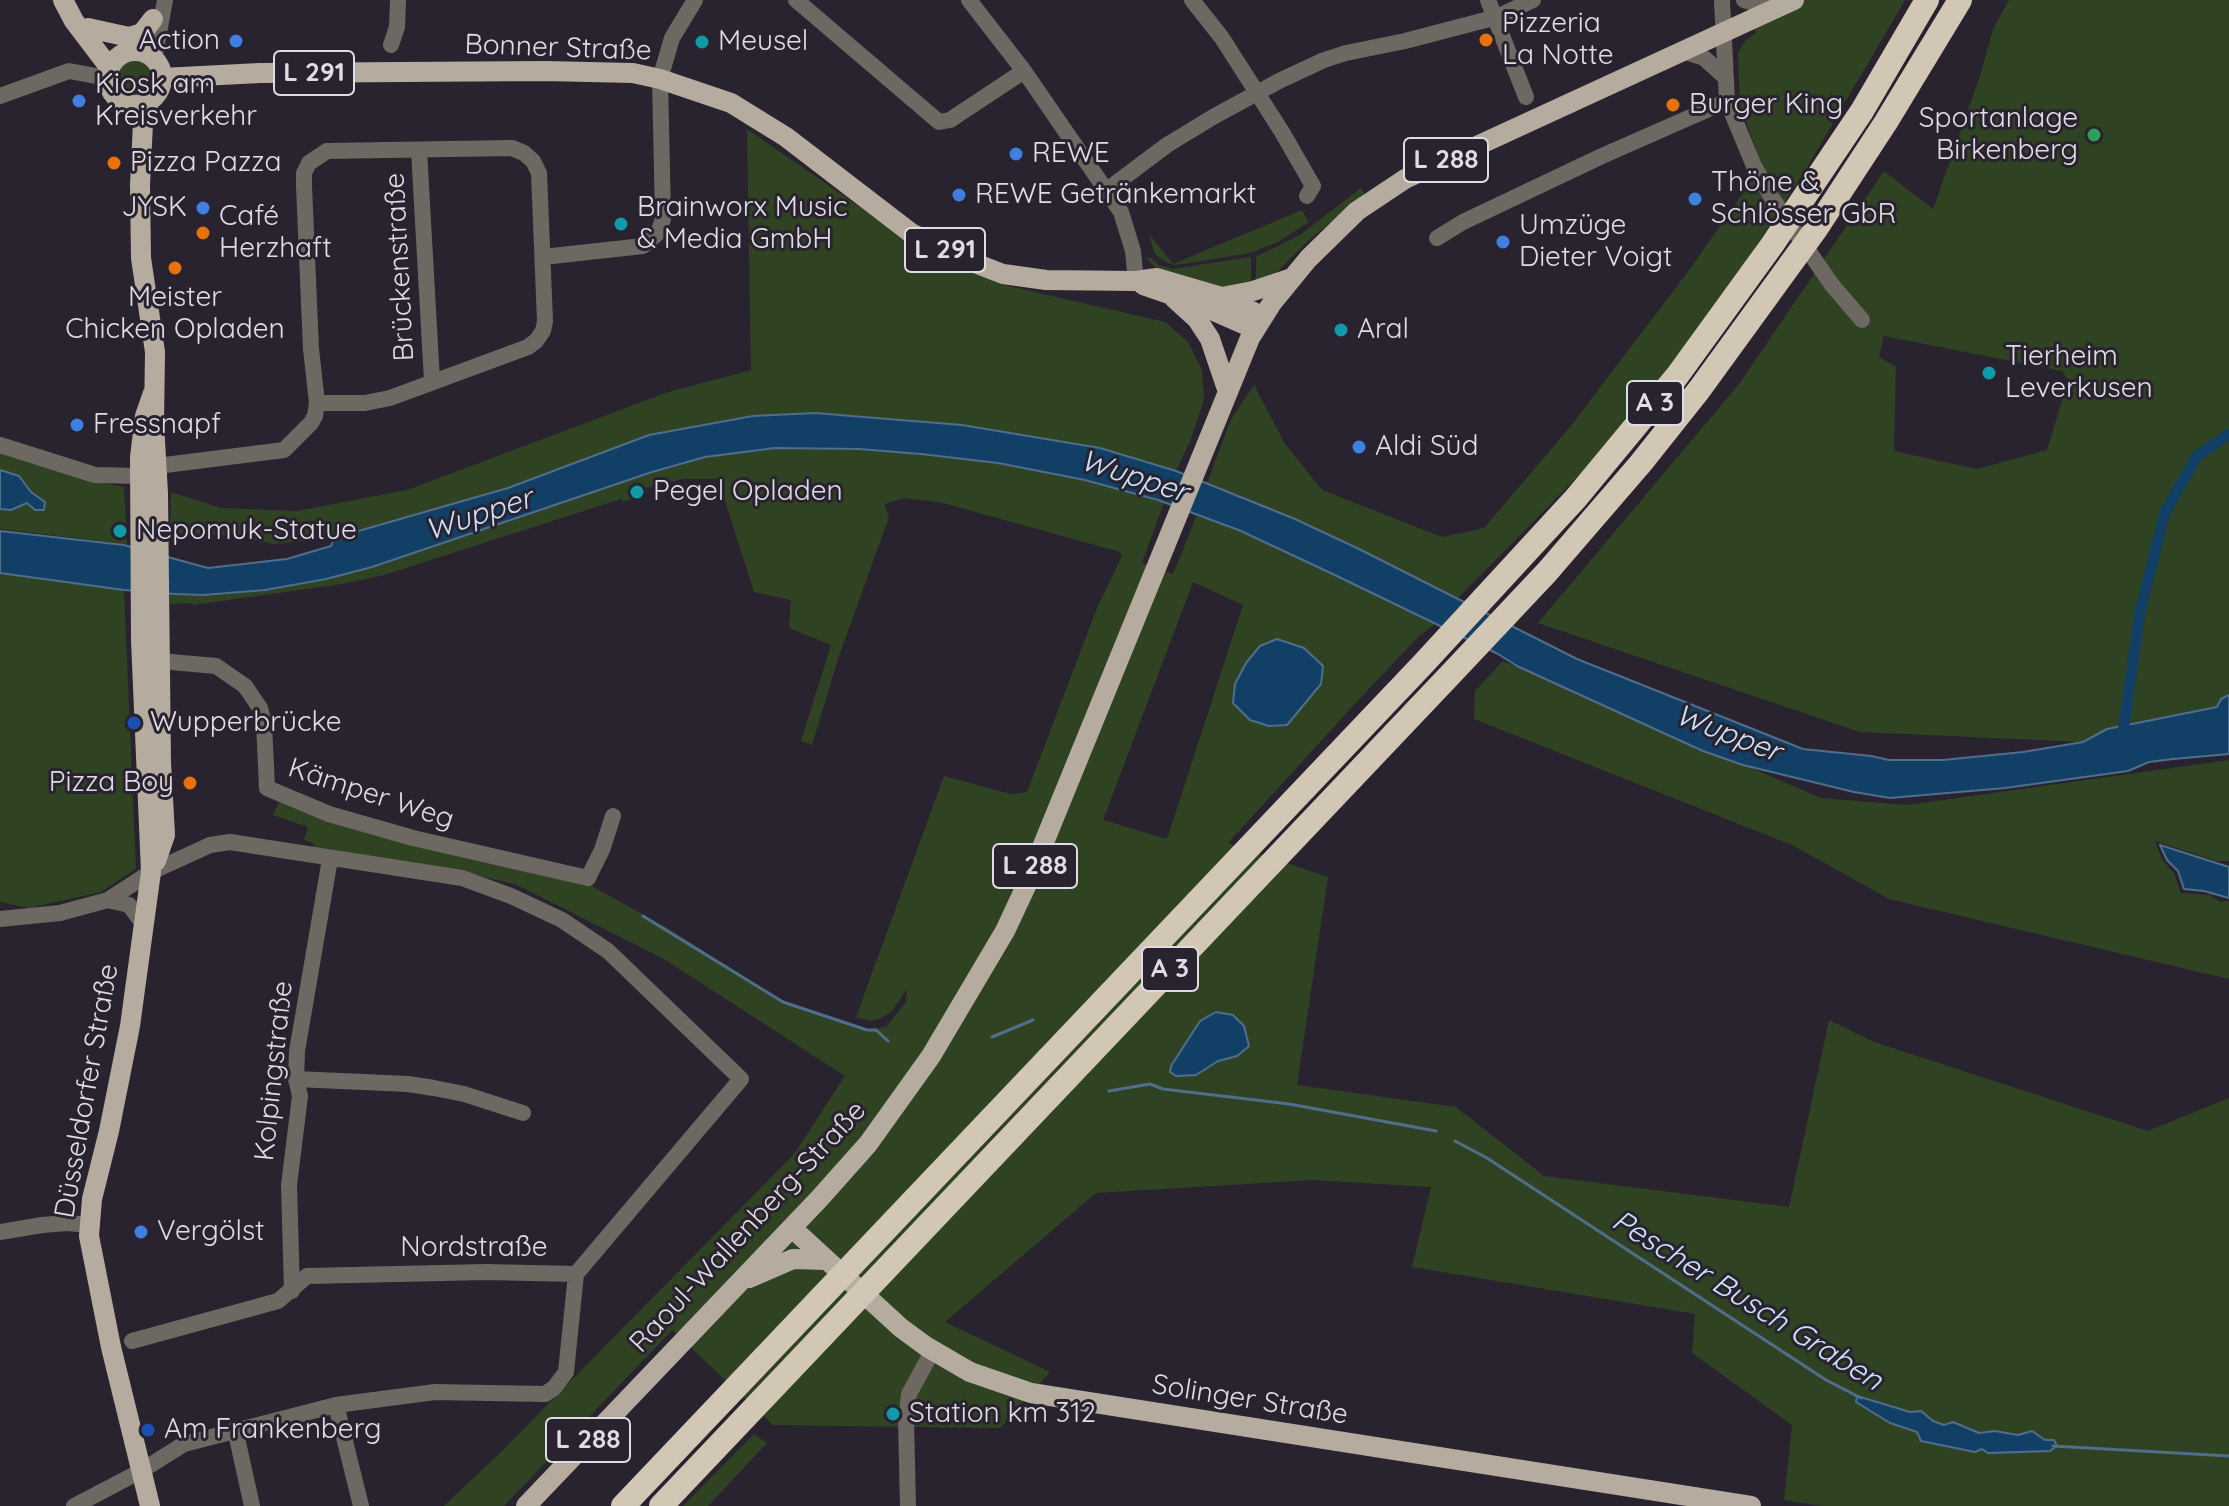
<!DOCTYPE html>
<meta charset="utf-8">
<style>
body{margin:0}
canvas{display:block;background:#29222f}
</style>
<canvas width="2229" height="1506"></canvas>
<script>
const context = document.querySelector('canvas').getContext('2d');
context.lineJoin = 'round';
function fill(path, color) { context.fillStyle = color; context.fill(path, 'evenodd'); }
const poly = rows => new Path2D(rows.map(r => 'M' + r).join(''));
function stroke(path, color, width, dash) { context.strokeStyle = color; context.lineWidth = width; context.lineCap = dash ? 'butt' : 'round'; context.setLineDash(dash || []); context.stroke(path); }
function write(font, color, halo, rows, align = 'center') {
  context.font = font + ' Quicksand,sans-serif'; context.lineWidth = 6; context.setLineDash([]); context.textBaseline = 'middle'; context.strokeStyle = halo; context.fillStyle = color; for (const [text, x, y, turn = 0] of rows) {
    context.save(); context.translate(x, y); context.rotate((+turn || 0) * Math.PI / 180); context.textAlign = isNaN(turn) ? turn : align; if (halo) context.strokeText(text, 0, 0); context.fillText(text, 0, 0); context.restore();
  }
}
fill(poly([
 [1753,0,1905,0,1806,169,1718,305,1610,444,1458,598,1297,520,1207,483,1231,419,1254,385,1285,444,1322,490,1442,537,1484,528,1570,427,1687,273,1762,166,1740,105,1738,53,1745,41,1756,33],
 [2009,0,2229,0,2229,695,2221,699,2217,707,2107,729,2083,742,1860,732,1538,623,1739,384,1884,171,1933,209,1981,73,1993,29],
 [1884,336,2062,371,2068,380,2047,450,1977,469,1894,451,1896,367,1879,357],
 '116 77a19 19 0 1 1 38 0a19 19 0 1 1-38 0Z',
 [747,129,903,237,945,261,1004,285,1165,322,1188,342,1202,370,1204,400,1190,441,1176,471,1100,448,915,420,815,413,753,416,649,435,508,488,334,538,274,544,235,536,170,533,171,492,221,508,297,511,407,490,668,392,751,370],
 [1361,188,1365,194,1308,241,1275,274,1256,285,1256,257,1300,235],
 [1302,210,1309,222,1276,243,1249,253,1196,262,1175,265,1170,264,1164,261,1155,254,1148,233,1173,264],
 [1251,257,1251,286,1222,287,1157,269,1146,258,1151,258,1159,265,1172,269],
 [775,448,859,449,921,454,998,463,1085,480,1164,502,1142,563,1173,574,1197,515,1241,531,1435,624,1419,636,1351,708,1228,843,1328,877,1297,1085,1456,1107,1544,1176,1789,1207,1829,1020,1874,1042,2148,1131,2229,1098,2229,1506,1822,1506,1784,1500,1792,1425,1692,1353,1695,1314,1412,1267,1431,1187,1312,1180,1096,1193,945,1322,1050,1372,1000,1428,773,1425,672,1330,504,1506,444,1506,502,1451,794,1154,845,1076,664,959,515,884,429,865,317,849,313,843,304,840,308,827,273,815,279,802,326,820,590,885,669,929,787,1004,869,1029,886,1027,906,1002,907,989,891,1012,881,1018,870,1021,856,1017,944,776,1011,794,1027,792,1097,608,1122,556,1120,552,943,503,905,498,884,504,889,517,839,656,812,745,801,741,831,645,789,628,791,600,754,592,718,479,683,479,646,488,647,494,623,502,621,499,384,575,342,584,193,605,192,603,170,604,170,593,203,595,265,590,326,579,372,567,652,472,705,457],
 [1193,582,1243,605,1167,839,1103,820],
 [1216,1012,1233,1015,1237,1056,1218,1061,1196,1075,1171,1066,1201,1021],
 [0,449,83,479,124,487,127,544,0,529],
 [0,573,124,590,136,869,101,892,29,908,0,902],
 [1503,661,1821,798,1907,805,2229,760,2229,861,2216,861,2155,841,2162,860,2174,873,2181,893,2210,895,2220,902,2229,901,2229,979,1889,899,1792,845,1474,719,1475,691],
 [754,1434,767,1443,708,1506,683,1506]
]), '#2f4323');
const water = poly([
 [815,413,962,425,1100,448,1176,471,1295,519,1359,549,1577,659,1803,749,1871,756,1889,760,1943,760,2023,752,2083,742,2107,729,2217,707,2221,699,2229,695,2229,754,2173,759,2149,762,2128,771,2005,788,1890,798,1854,792,1743,765,1703,751,1517,666,1498,654,1339,577,1241,531,1158,500,1085,480,998,463,921,454,859,449,775,448,705,457,652,472,372,567,326,579,265,590,203,595,176,594,124,590,0,573,0,531,124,545,208,568,287,559,331,546,334,538,508,488,649,435,753,416,815,413],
 [0,470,19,476,31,492,45,502,44,510,35,510,27,503,11,510,0,509,0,470],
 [1277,639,1304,648,1323,666,1321,684,1287,725,1269,726,1250,720,1233,703,1235,684,1246,663,1260,646,1277,639],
 [2160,845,2229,867,2229,898,2204,891,2184,889,2178,871,2167,860,2160,845],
 [1216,1012,1233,1015,1244,1026,1249,1046,1237,1056,1218,1061,1196,1075,1176,1076,1170,1072,1171,1066,1200,1021,1216,1012],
 [1857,1396,1910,1412,1921,1411,1933,1421,1944,1425,1953,1422,1979,1433,1995,1431,2018,1435,2032,1431,2045,1440,2054,1440,2057,1446,2050,1451,1988,1453,1982,1449,1975,1452,1921,1441,1917,1432,1890,1423,1856,1402,1857,1396]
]);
fill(water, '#123f66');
stroke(water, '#506e8c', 2);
stroke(poly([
 [643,916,783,1002,867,1030,876,1030,888,1041],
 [992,1037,1033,1020],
 [1109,1091,1150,1084,1163,1089,1289,1104,1436,1131],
 [1455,1141,1487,1158,1826,1380,1861,1398],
 [2053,1446,2229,1456]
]), '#506e8c', 3);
stroke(poly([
 [2122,739,2140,612,2165,512,2197,456,2229,434]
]), '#123f66', 11);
stroke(poly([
 [796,0,939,122,950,120,1024,71],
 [969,0,1024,71,1121,212,1133,251,1136,281],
 [1192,0,1222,38,1282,132,1313,186,1307,196],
 [1488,0,1526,97],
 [1722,0,1727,101,1754,166,1772,198,1832,285,1862,320],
 [1744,0,1774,9],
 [391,45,397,27,398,0],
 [140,51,152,24],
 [1682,51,1704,58,1724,76],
 [154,60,165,0],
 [0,96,69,71,107,78],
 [419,150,432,381],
 [1107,190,1167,145,1213,117,1279,81,1324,60,1346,53,1405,41,1497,17,1533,0],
 [1437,238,1463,222,1602,156,1727,101],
 [543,257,643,246,658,233,663,219,660,79,672,38,695,0],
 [0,445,95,475,141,476],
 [157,466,284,450,311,423,315,416,317,403,365,403,390,398,528,347,536,341,543,331,545,321,539,173,533,161,524,153,512,148,327,151,309,163,304,173,304,186,311,349,317,403],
 [160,661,216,666,245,686,260,708,264,724,267,788,329,814,413,838,588,878,602,850,613,816],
 [108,900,129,905,144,925],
 [0,919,60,913,108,900,151,872,210,845,230,842,462,878,511,896,562,920,608,951,741,1079,576,1274,486,1272,307,1276,278,1301,132,1341],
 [296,1079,408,1084,434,1088,464,1094,523,1113],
 [0,1232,42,1225,67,1223,90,1225],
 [292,1291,289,1185,300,1096,296,1079,297,1051,330,859],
 [336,1405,361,1506],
 [235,1429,252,1506],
 [74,1506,141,1471,184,1444,336,1405,435,1392,545,1394,554,1388,566,1372,576,1274],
 [908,1506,906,1419,909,1394,927,1361]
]), '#6d6861', 16);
stroke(poly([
 [63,0,74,21,109,67],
 [88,28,129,37,142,33,153,19],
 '108 78a27 27 0 1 1 54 0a27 27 0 1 1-54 0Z',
 [162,78,260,73,545,71,633,73,660,79,731,103,786,137,911,233,959,257,1003,274,1046,280,1136,281,1157,278,1222,297,1262,316],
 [149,101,143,123,140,185,141,258,155,352,154,423,158,493,161,762,165,835,156,861],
 [1143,285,1198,304,1255,329],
 [1222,297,1253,291,1292,278],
 [1174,298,1197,319,1210,339,1228,392],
 [792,1228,901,1328,927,1347,970,1372,1031,1393,1751,1506],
 [749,1278,793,1259,825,1260],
 [150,1506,111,1347,89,1236,92,1199,109,1131,130,1026,151,872,141,640,140,457,145,416,153,393],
 [526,1506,819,1199,868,1144,931,1056,1005,931,1027,884,1250,338,1272,303,1308,259,1357,211,1405,179,1794,0]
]), '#b5ab9e', 20);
stroke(poly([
 [623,1506,1423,664,1576,498,1677,376,1772,245,1862,111,1927,0],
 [661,1506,1449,676,1547,572,1641,463,1699,390,1816,229,1886,122,1960,0]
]), '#d2c6b5', 24);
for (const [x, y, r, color] of [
 [1486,40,8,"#e8710a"],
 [236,41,8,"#3f7fe0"],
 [702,42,8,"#0f9aa8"],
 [79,101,8,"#3f7fe0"],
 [1673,105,8,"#e8710a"],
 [2094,135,8,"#2e9e5b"],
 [1016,154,8,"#3f7fe0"],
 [114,163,8,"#e8710a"],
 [959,195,8,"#3f7fe0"],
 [1695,199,8,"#3f7fe0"],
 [203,208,8,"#3f7fe0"],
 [621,224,8,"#0f9aa8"],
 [203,233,8,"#e8710a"],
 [1503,242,8,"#3f7fe0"],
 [175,268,8,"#e8710a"],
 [1341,330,8,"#0f9aa8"],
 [1989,373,8,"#0f9aa8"],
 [77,425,8,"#3f7fe0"],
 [1359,447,8,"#3f7fe0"],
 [637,492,8,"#0f9aa8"],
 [120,531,8,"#0f9aa8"],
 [134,723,8,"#1a4fb4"],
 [190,783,8,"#e8710a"],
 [141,1232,8,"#3f7fe0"],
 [893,1414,8,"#0f9aa8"],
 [148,1430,8,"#1a4fb4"]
]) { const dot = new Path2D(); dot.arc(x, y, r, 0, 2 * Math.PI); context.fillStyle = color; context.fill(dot); stroke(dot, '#29222f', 3); }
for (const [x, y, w] of [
 [314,73,80],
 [1446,160,84],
 [945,250,80],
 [1655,403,56],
 [1035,866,84],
 [1170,969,56],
 [588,1440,84]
]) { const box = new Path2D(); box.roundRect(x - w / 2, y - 22, w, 44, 6); context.fillStyle = '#29222f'; context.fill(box); stroke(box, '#e0dce5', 2); }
write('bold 26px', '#e0dce5', null, [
 ["L 291",314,73],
 ["L 288",1446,160],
 ["L 291",945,250],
 ["A 3",1655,403],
 ["L 288",1035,866],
 ["A 3",1170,969],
 ["L 288",588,1440]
]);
write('28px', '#e0dce5', '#29222f', [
 ["Pizzeria",1502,24],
 ["La Notte",1502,56],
 ["Action",220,41,"right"],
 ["Meusel",718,42],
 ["Kiosk am",95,85],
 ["Kreisverkehr",95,117],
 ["Burger King",1689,105],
 ["Sportanlage",2078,119,"right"],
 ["Birkenberg",2078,151,"right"],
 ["REWE",1032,154],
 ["Pizza Pazza",130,163],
 ["Thöne &",1711,183],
 ["Schlösser GbR",1711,215],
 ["REWE Getränkemarkt",975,195],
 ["JYSK",187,208,"right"],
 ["Brainworx Music",637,208],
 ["& Media GmbH",637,240],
 ["Café",219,217],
 ["Herzhaft",219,249],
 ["Umzüge",1519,226],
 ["Dieter Voigt",1519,258],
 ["Meister",175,298,"center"],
 ["Chicken Opladen",175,330,"center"],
 ["Aral",1357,330],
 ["Tierheim",2005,357],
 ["Leverkusen",2005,389],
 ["Fressnapf",93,425],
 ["Aldi Süd",1375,447],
 ["Pegel Opladen",653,492],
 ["Nepomuk-Statue",136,531],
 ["Wupperbrücke",150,723],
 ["Pizza Boy",174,783,"right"],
 ["Vergölst",157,1232],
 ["Station km 312",909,1414],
 ["Am Frankenberg",164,1430]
], 'left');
write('28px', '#e0dce5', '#29222f', [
 ["Bonner Straße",558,48,2],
 ["Brückenstraße",400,267,-93],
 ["Kämper Weg",371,794,18],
 ["Kolpingstraße",274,1071,-84],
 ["Düsseldorfer Straße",87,1091,-80],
 ["Raoul-Wallenberg-Straße",748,1227,-47],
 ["Nordstraße",474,1248],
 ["Solinger Straße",1250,1400,9]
]);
write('italic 30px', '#c9e3fd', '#29222f', [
 ["Wupper",1134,477,18],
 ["Wupper",479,515,-18],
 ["Wupper",1728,734,21],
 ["Pescher Busch Graben",1747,1301,32]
]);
</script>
